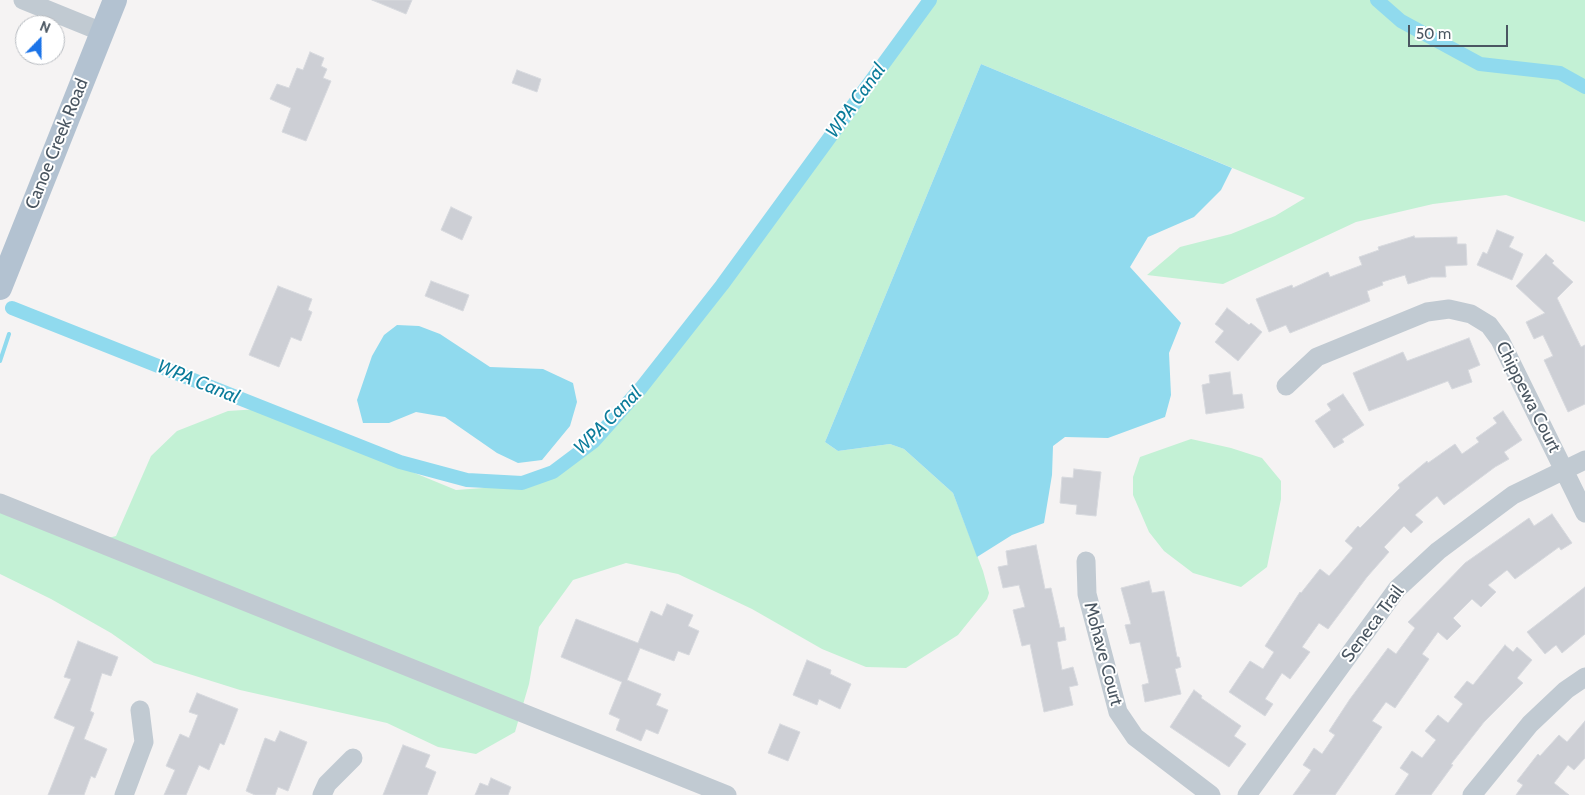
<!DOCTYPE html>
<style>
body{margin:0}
#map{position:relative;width:1585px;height:795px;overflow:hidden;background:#f5f3f3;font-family:Cabin,sans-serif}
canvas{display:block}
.north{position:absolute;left:15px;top:15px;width:50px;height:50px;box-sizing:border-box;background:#fff;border:1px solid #b7bbc0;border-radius:50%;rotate:22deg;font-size:14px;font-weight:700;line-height:20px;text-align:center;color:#4a5661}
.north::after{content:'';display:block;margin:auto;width:18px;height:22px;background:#1a73e8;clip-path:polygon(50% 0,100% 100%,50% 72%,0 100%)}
.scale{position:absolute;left:1408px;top:25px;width:100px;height:22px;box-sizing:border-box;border:2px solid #4a5661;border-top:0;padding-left:6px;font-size:15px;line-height:18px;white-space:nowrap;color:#4a5661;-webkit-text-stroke:4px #fff;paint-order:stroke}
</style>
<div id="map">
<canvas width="1585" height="795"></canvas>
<div class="north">N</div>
<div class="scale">50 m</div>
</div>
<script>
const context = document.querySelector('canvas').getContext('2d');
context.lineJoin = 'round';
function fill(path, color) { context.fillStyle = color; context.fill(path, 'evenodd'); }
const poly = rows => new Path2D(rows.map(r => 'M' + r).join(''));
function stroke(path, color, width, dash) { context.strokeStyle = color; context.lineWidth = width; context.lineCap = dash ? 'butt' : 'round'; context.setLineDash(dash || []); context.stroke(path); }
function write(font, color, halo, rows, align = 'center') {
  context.font = font + ' Cabin,sans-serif'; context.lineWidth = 4; context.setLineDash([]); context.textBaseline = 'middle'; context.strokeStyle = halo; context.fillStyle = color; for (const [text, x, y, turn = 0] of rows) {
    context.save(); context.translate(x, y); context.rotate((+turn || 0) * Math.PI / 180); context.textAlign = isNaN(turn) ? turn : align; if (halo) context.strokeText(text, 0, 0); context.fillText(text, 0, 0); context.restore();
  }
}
fill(poly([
 [930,0,1585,0,1585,222,1506,195,1433,204,1356,222,1223,284,1147,275,1180,247,1231,234,1275,216,1305,198,981,64,825,442,838,451,890,444,904,449,953,493,983,571,989,593,987,599,958,635,906,668,866,667,822,649,752,609,678,574,626,563,573,580,539,627,529,684,515,732,476,754,438,747,387,723,240,690,154,663,111,633,51,599,0,574,0,512,92,542,116,536,151,456,177,431,228,411,259,409,456,490,537,484,615,427,763,234],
 [1191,439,1231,448,1262,458,1281,481,1281,499,1267,567,1241,587,1193,573,1164,551,1149,532,1133,495,1133,477,1140,457]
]), '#c3f1d5');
fill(poly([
 [981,64,1232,168,1221,190,1194,217,1148,237,1130,267,1181,323,1169,353,1171,395,1165,417,1108,438,1065,437,1053,446,1052,475,1044,523,1012,535,977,557,953,493,904,449,890,444,838,451,825,442],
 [397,325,419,326,440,334,490,367,543,369,573,383,577,402,570,426,542,460,518,463,497,453,445,417,416,412,389,423,363,423,357,400,372,356,384,335]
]), '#90daee');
stroke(poly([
 [0,361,9,334]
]), '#90daee', 4);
stroke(poly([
 [1377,0,1401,21,1480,64,1560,73,1585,87],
 [12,308,400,462,467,480,522,483,553,472,593,442,641,388,722,285,930,0]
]), '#90daee', 14);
const building = poly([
 [372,0,412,0,406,14,372,0],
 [310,52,324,58,321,66,327,69,323,78,331,81,306,141,282,132,291,108,270,99,277,84,289,88,297,68,303,70,310,52],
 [517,70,541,79,537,92,512,83,517,70],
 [451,207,472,217,462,240,441,230,451,207],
 [1497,230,1514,237,1509,247,1523,254,1512,280,1477,265,1483,252,1487,254,1497,230],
 [1414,236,1415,238,1457,237,1457,244,1466,244,1467,265,1445,266,1446,277,1431,277,1408,284,1405,275,1382,282,1383,285,1367,291,1370,301,1290,333,1286,325,1269,332,1256,299,1292,285,1293,288,1328,272,1330,277,1362,265,1359,257,1379,250,1378,247,1414,236],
 [1546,254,1554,261,1552,263,1573,282,1557,298,1581,347,1585,345,1585,404,1568,412,1544,360,1553,356,1543,335,1534,339,1526,322,1545,313,1516,286,1546,254],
 [431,281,469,295,463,311,425,296,431,281],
 [278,286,312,299,308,310,312,312,301,341,291,337,279,367,249,355,278,286],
 [1227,308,1249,325,1251,323,1262,332,1238,361,1215,342,1224,331,1215,324,1227,308],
 [1469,338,1480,365,1468,370,1472,382,1452,389,1448,381,1369,411,1353,373,1403,352,1407,361,1469,338],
 [1230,372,1233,395,1242,394,1244,408,1206,414,1202,385,1210,383,1209,375,1230,372],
 [1343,394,1364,425,1342,439,1344,442,1334,448,1315,421,1331,410,1327,404,1343,394],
 [1503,411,1522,440,1504,452,1509,459,1495,467,1444,505,1437,496,1415,515,1423,522,1411,533,1404,526,1384,547,1389,552,1367,577,1328,629,1319,623,1302,647,1310,652,1290,679,1282,673,1265,699,1273,704,1265,716,1229,692,1250,661,1263,669,1274,652,1265,646,1300,592,1301,593,1320,569,1329,576,1337,567,1353,548,1345,541,1358,526,1360,528,1400,488,1398,485,1427,461,1428,463,1455,444,1462,454,1479,442,1476,438,1497,423,1493,418,1503,411],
 [1074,469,1101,472,1096,516,1076,514,1077,505,1060,503,1062,477,1073,478,1074,469],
 [1552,514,1572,543,1561,550,1559,547,1515,579,1507,570,1488,585,1496,592,1481,607,1472,599,1453,618,1461,626,1447,640,1438,632,1422,654,1429,659,1395,708,1386,702,1372,721,1382,727,1335,795,1293,795,1311,770,1303,765,1314,748,1322,754,1335,735,1329,731,1350,699,1388,648,1396,654,1415,628,1408,622,1465,563,1529,518,1534,526,1552,514],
 [1036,545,1045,589,1051,588,1060,628,1064,627,1066,640,1057,642,1062,670,1073,667,1078,685,1069,687,1073,705,1044,712,1030,644,1022,646,1013,610,1025,607,1019,585,1003,588,998,567,1008,565,1006,551,1036,545],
 [1149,581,1152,593,1164,591,1177,657,1179,657,1181,667,1175,669,1181,694,1145,702,1142,685,1149,683,1140,642,1130,644,1125,625,1131,624,1121,588,1149,581],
 [1585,587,1585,634,1562,653,1556,645,1545,654,1527,632,1585,587],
 [667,604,693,615,688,626,699,631,689,655,678,651,674,661,640,648,627,680,661,694,656,705,668,710,658,734,646,729,641,741,616,730,620,719,609,714,622,682,561,657,576,619,638,643,651,611,662,616,667,604],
 [78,641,118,657,111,676,102,673,90,711,94,713,84,739,107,749,95,778,91,776,84,795,48,795,75,727,54,718,71,679,64,677,78,641],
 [1505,645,1513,652,1517,647,1532,660,1517,678,1523,683,1484,722,1451,764,1453,765,1431,795,1395,795,1409,774,1400,768,1412,751,1422,758,1436,740,1425,731,1438,715,1448,723,1463,704,1454,697,1467,681,1473,685,1505,645],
 [807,660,831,670,830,674,851,684,840,709,819,699,817,705,793,695,807,660],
 [1194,690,1202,696,1201,698,1241,726,1234,736,1246,744,1229,767,1170,727,1194,690],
 [197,693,238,709,224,745,220,743,209,770,199,765,186,795,164,795,175,770,166,766,180,734,189,738,198,715,189,712,197,693],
 [1585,721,1585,758,1574,770,1568,765,1554,783,1569,795,1516,795,1523,785,1517,781,1538,754,1540,756,1559,735,1567,742,1585,721],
 [780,724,800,732,788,761,768,753,780,724],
 [280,731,307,742,288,791,278,787,275,795,255,795,246,791,265,738,275,742,280,731],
 [403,745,430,755,425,767,436,772,427,795,383,795,403,745],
 [491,778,511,787,508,795,475,795,480,783,488,786,491,778]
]);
fill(building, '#cdcfd5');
stroke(building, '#d7d9de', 1);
stroke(poly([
 [23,0,102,32],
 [1286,386,1317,357,1427,312,1449,309,1471,314,1489,325,1500,340,1585,513],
 [0,503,727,795],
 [1086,561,1087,594,1118,712,1135,737,1211,795],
 [124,795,144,742,140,710],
 [322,795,327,784,353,758],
 [1247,795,1397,589,1438,551,1513,495,1585,460],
 [1472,795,1530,724,1566,690,1585,677]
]), '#c1cad2', 19);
stroke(poly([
 [0,288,115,0]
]), '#b3c2d1', 24);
write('18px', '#4a5661', '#fff', [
 ["Canoe Creek Road",57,144,-68],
 ["Chippewa Court",1528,397,63],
 ["Seneca Trail",1373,624,-53],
 ["Mohave Court",1103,654,75]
]);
write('italic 19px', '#0c7c9b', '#fff', [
 ["WPA Canal",856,101,-54],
 ["WPA Canal",198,382,22],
 ["WPA Canal",608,421,-45]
]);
</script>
